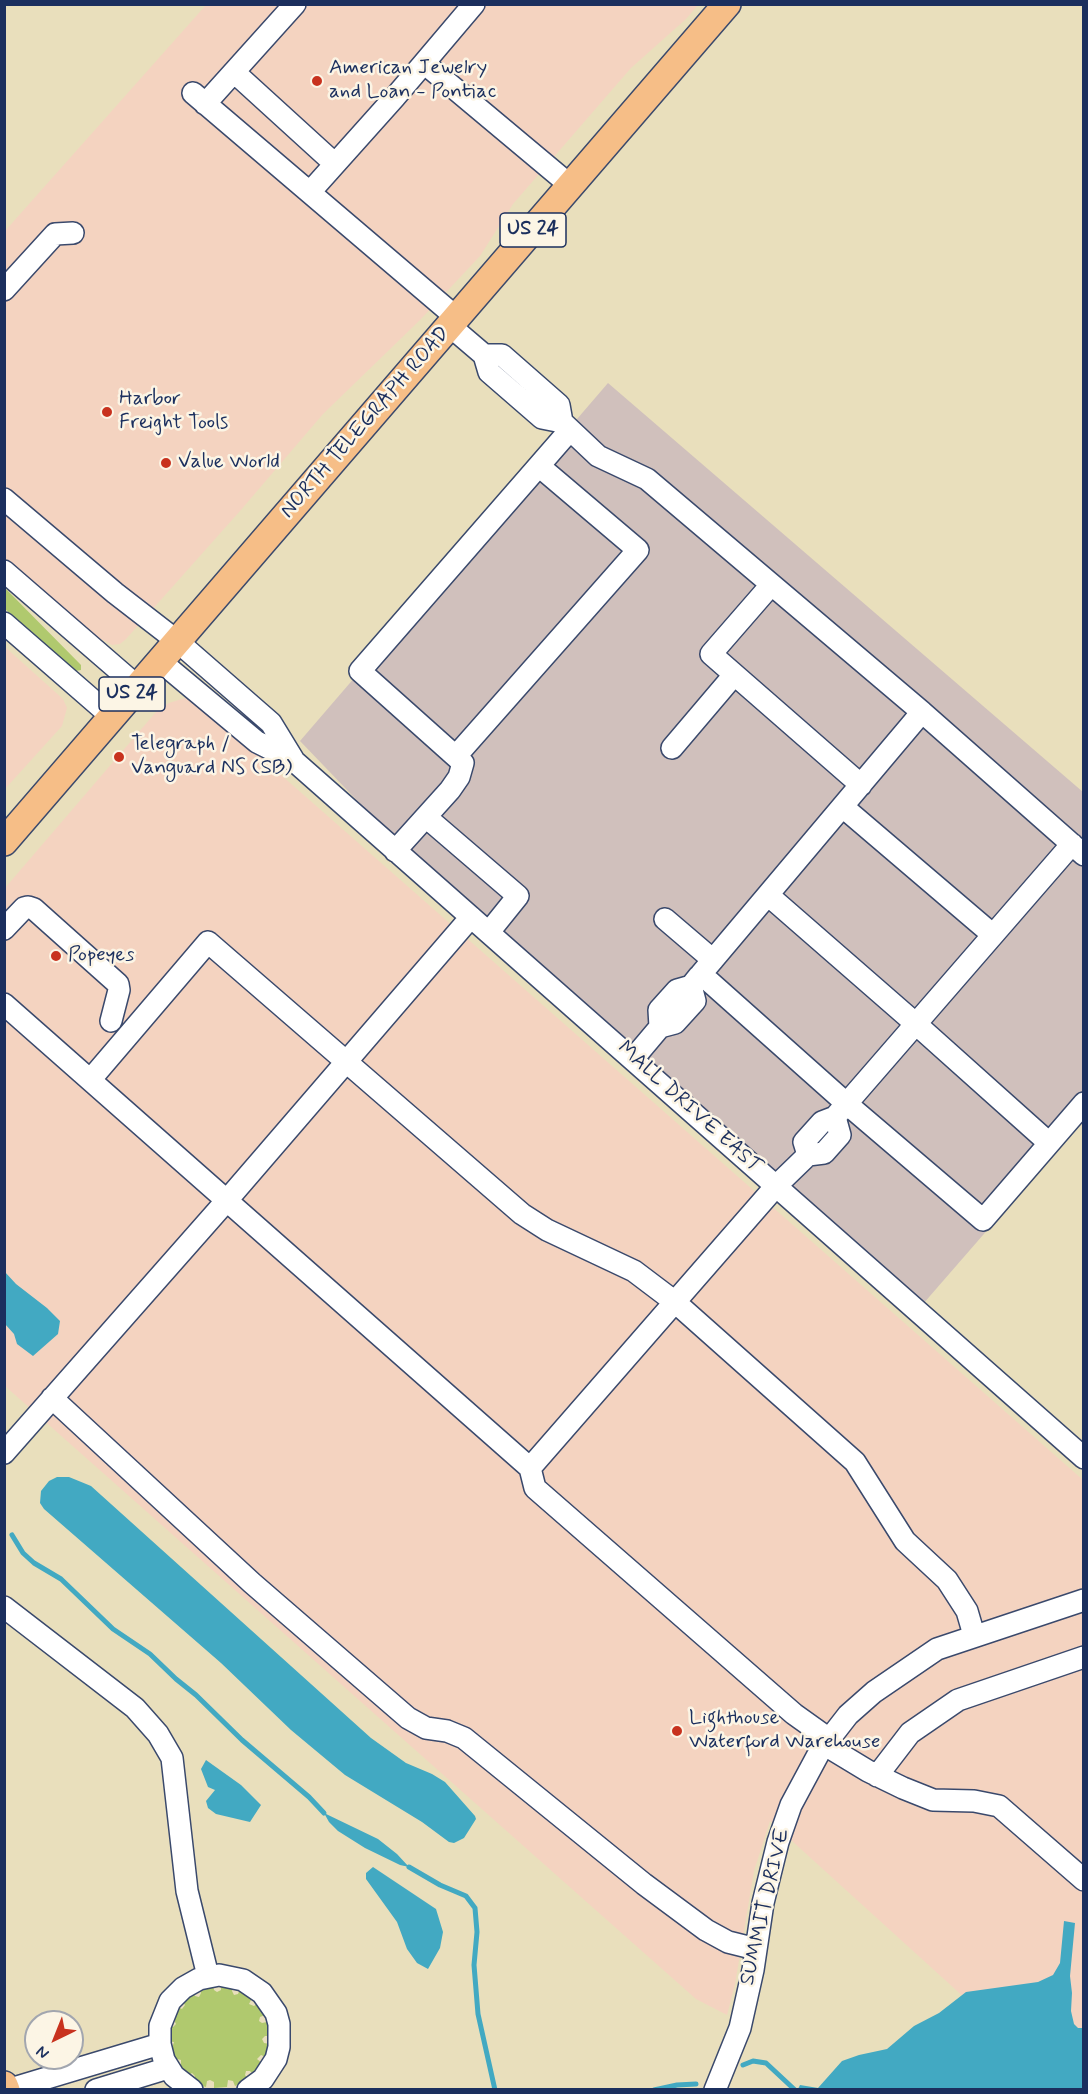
<!DOCTYPE html>
<style>
body{margin:0}
#map{position:relative;width:1088px;height:2094px;overflow:hidden;background:#e9dfbc;font-family:Mynerve,sans-serif}
canvas{display:block}
.frame{position:absolute;inset:0;border:6px solid #1b2f5e;pointer-events:none}
.north{position:absolute;left:24px;top:2010px;width:60px;height:60px;box-sizing:border-box;background:#fcf5e5;border:2px solid #a2a6af;border-radius:50%;rotate:223deg;font-size:16px;font-weight:700;line-height:24px;text-align:center;color:#1b2f5e}
.north::after{content:'';display:block;margin:auto;width:21px;height:27px;background:#c8321e;clip-path:polygon(50% 0,100% 100%,50% 72%,0 100%)}
</style>
<div id="map">
<canvas width="1088" height="2094"></canvas>
<div class="frame"></div>
<div class="north">N</div>
</div>
<script>
const context = document.querySelector('canvas').getContext('2d');
context.lineJoin = 'round';
function fill(path, color) { context.fillStyle = color; context.fill(path, 'evenodd'); }
const poly = rows => new Path2D(rows.map(r => 'M' + r).join(''));
function stroke(path, color, width, dash) { context.strokeStyle = color; context.lineWidth = width; context.lineCap = dash ? 'butt' : 'round'; context.setLineDash(dash || []); context.stroke(path); }
function write(font, color, halo, rows, align = 'center') {
  context.font = font + ' Mynerve,sans-serif'; context.lineWidth = 5; context.setLineDash([]); context.textBaseline = 'middle'; context.strokeStyle = halo; context.fillStyle = color; for (const [text, x, y, turn = 0] of rows) {
    context.save(); context.translate(x, y); context.rotate((+turn || 0) * Math.PI / 180); context.textAlign = isNaN(turn) ? turn : align; if (halo) context.strokeText(text, 0, 0); context.fillText(text, 0, 0); context.restore();
  }
}
fill(poly([
 [206,5,698,5,686,19,631,68,513,204,480,256,420,320,323,414,240,511,126,639,120,644,112,645,88,632,5,558,5,231],
 [5,647,63,699,67,708,62,726,5,789],
 [185,698,198,702,1083,1480,1083,2089,1065,2089,770,1821,754,1871,735,1984,727,2015,696,1999,5,1386,5,888,156,712,169,703]
]), '#f4d3c0');
fill(poly([
 [608,383,1083,792,1083,1120,923,1304,372,816,300,741]
]), '#d0c0bc');
fill(poly([
 [4,587,81,665,81,670,76,671,5,609],
 [213,1985,214,1990,217,1992,221,1990,221,1985,233,1986,232,1991,234,1995,238,1994,240,1989,252,1998,249,2004,254,2006,258,2003,265,2015,260,2017,259,2021,262,2023,267,2022,269,2028,270,2036,265,2036,262,2039,264,2043,270,2044,266,2057,261,2055,257,2059,263,2064,254,2075,250,2071,246,2071,245,2075,248,2079,242,2083,235,2086,233,2081,228,2080,227,2087,214,2088,214,2082,210,2080,207,2081,206,2087,199,2085,193,2081,195,2076,192,2073,186,2077,177,2068,181,2064,181,2060,177,2059,172,2061,172,2048,174,2042,166,2041,168,2026,173,2027,176,2024,174,2020,176,2006,182,2009,185,2005,181,2000,192,1992,195,1996,199,1997,201,1993,199,1988]
]), '#b0c96e');
fill(poly([
 [5,1272,16,1284,47,1308,60,1321,58,1334,33,1356,17,1344,14,1334,5,1324],
 [57,1477,69,1477,91,1486,371,1738,406,1763,432,1774,445,1782,475,1816,476,1819,464,1838,454,1843,449,1842,422,1822,345,1775,291,1730,221,1663,44,1509,40,1503,41,1491,49,1481],
 [206,1760,241,1785,261,1805,250,1822,216,1814,208,1808,206,1801,215,1790,208,1787,201,1769],
 [324,1813,378,1839,397,1854,409,1867,400,1865,365,1848,338,1831,329,1822],
 [373,1867,436,1909,443,1932,440,1948,428,1969,417,1963,407,1949,397,1922,366,1879,366,1873],
 [1064,1921,1075,1923,1070,1976,1072,1993,1071,2011,1074,2024,1078,2028,1083,2028,1083,2089,798,2089,800,2085,818,2088,842,2061,859,2055,887,2049,914,2026,939,2013,966,1992,1038,1982,1053,1975,1060,1963]
]), '#42a9c2');
stroke(poly([
 [12,1535,23,1553,34,1563,61,1579,113,1629,150,1654,176,1679,196,1695,242,1740,309,1797,324,1813],
 [409,1867,440,1885,466,1896,475,1908,477,1932,474,1965,478,2014,495,2090],
 [743,2065,753,2061,766,2063,795,2090],
 [654,2090,677,2085,696,2084]
]), '#42a9c2', 5);
const minor = poly([
 [424,63,474,4],
 [234,72,335,164],
 [193,93,457,318],
 [205,104,295,4],
 [310,192,395,97,424,63,571,186],
 [4,290,55,234,73,233],
 [450,326,484,355,489,372,542,418,562,422,598,456,647,479,922,712],
 [484,355,502,355,559,405,562,422],
 [4,499,115,593,177,641,271,723,293,759],
 [4,571,138,687],
 [771,585,711,654,861,785],
 [4,623,112,717],
 [160,661,257,742,293,760,1084,1458],
 [672,748,734,675],
 [456,756,638,550,539,466],
 [843,807,993,935],
 [426,817,518,896,489,932],
 [395,851,450,790,459,777,463,763,360,671,570,430],
 [1084,855,922,712,701,974,847,1104,983,1220,1084,1103],
 [768,895,916,1024,1049,1143],
 [665,919,713,960],
 [4,929,24,908,28,907,34,909,118,984,119,990,111,1021],
 [4,1004,530,1468,535,1488,794,1714,829,1739],
 [660,1027,659,1010,677,990,691,986,699,976],
 [633,1059,660,1027,675,1023,695,1001,691,986],
 [91,1079,208,942,522,1214,547,1230,634,1271,675,1302,855,1462,905,1541,947,1580,967,1611,974,1635],
 [808,1155,804,1142,822,1122,835,1117,1072,844],
 [52,1398,252,1583,408,1718,426,1728,447,1731,464,1738,644,1884,706,1930,728,1942,756,1949],
 [4,1453,228,1199,471,917],
 [530,1468,776,1186,808,1155,824,1153,840,1135,835,1117],
 [4,1607,135,1708,158,1734,172,1758,187,1891,208,1976],
 [825,1745,868,1771,903,1788,933,1800,974,1801,999,1806,1084,1880],
 [877,1776,910,1733,958,1700,1084,1657],
 [7,2090,160,2044],
 [96,2090,168,2068],
 [192,2090,174,2076,164,2060,160,2044,160,2026,170,2001,183,1988,199,1979,219,1975,243,1980,262,1993,276,2013,279,2024,279,2047,276,2059,263,2079,248,2090],
 [715,2090,740,2028,753,1970,763,1903,778,1842,791,1805,820,1751,848,1715,874,1692,937,1649,1084,1600]
]);
const major = poly([
 [4,842,727,4],
 [4,2085,6,2090]
]);
stroke(minor, '#3a496c', 24);
stroke(major, '#3a496c', 30);
stroke(minor, '#fff', 21);
stroke(major, '#f6be87', 27);
for (const [x, y, r, color] of [
 [317,81,6,"#c8321e"],
 [107,412,6,"#c8321e"],
 [166,463,6,"#c8321e"],
 [119,757,6,"#c8321e"],
 [56,956,6,"#c8321e"],
 [677,1731,6,"#c8321e"]
]) { const dot = new Path2D(); dot.arc(x, y, r, 0, 2 * Math.PI); context.fillStyle = color; context.fill(dot); stroke(dot, '#fcf5e5', 2); }
for (const [x, y, w] of [
 [533,230,66],
 [132,694,66]
]) { const box = new Path2D(); box.roundRect(x - w / 2, y - 17, w, 34, 4.5); context.fillStyle = '#fcf5e5'; context.fill(box); stroke(box, '#1b2f5e', 1.5); }
write('bold 20px', '#1b2f5e', null, [
 ["US 24",533,230],
 ["US 24",132,694]
]);
write('21px', '#1b2f5e', '#fcf5e5', [
 ["American Jewelry",329,69],
 ["and Loan - Pontiac",329,93],
 ["Harbor",119,400],
 ["Freight Tools",119,424],
 ["Value World",178,463],
 ["Telegraph /",131,745],
 ["Vanguard NS (SB)",131,769],
 ["Popeyes",68,956],
 ["Lighthouse",689,1719],
 ["Waterford Warehouse",689,1743]
], 'left');
write('21px', '#1b2f5e', '#fcf5e5', [
 ["NORTH TELEGRAPH ROAD",366,423,-49],
 ["MALL DRIVE EAST",689,1108,42],
 ["SUMMIT DRIVE",766,1907,-77]
]);
</script>
